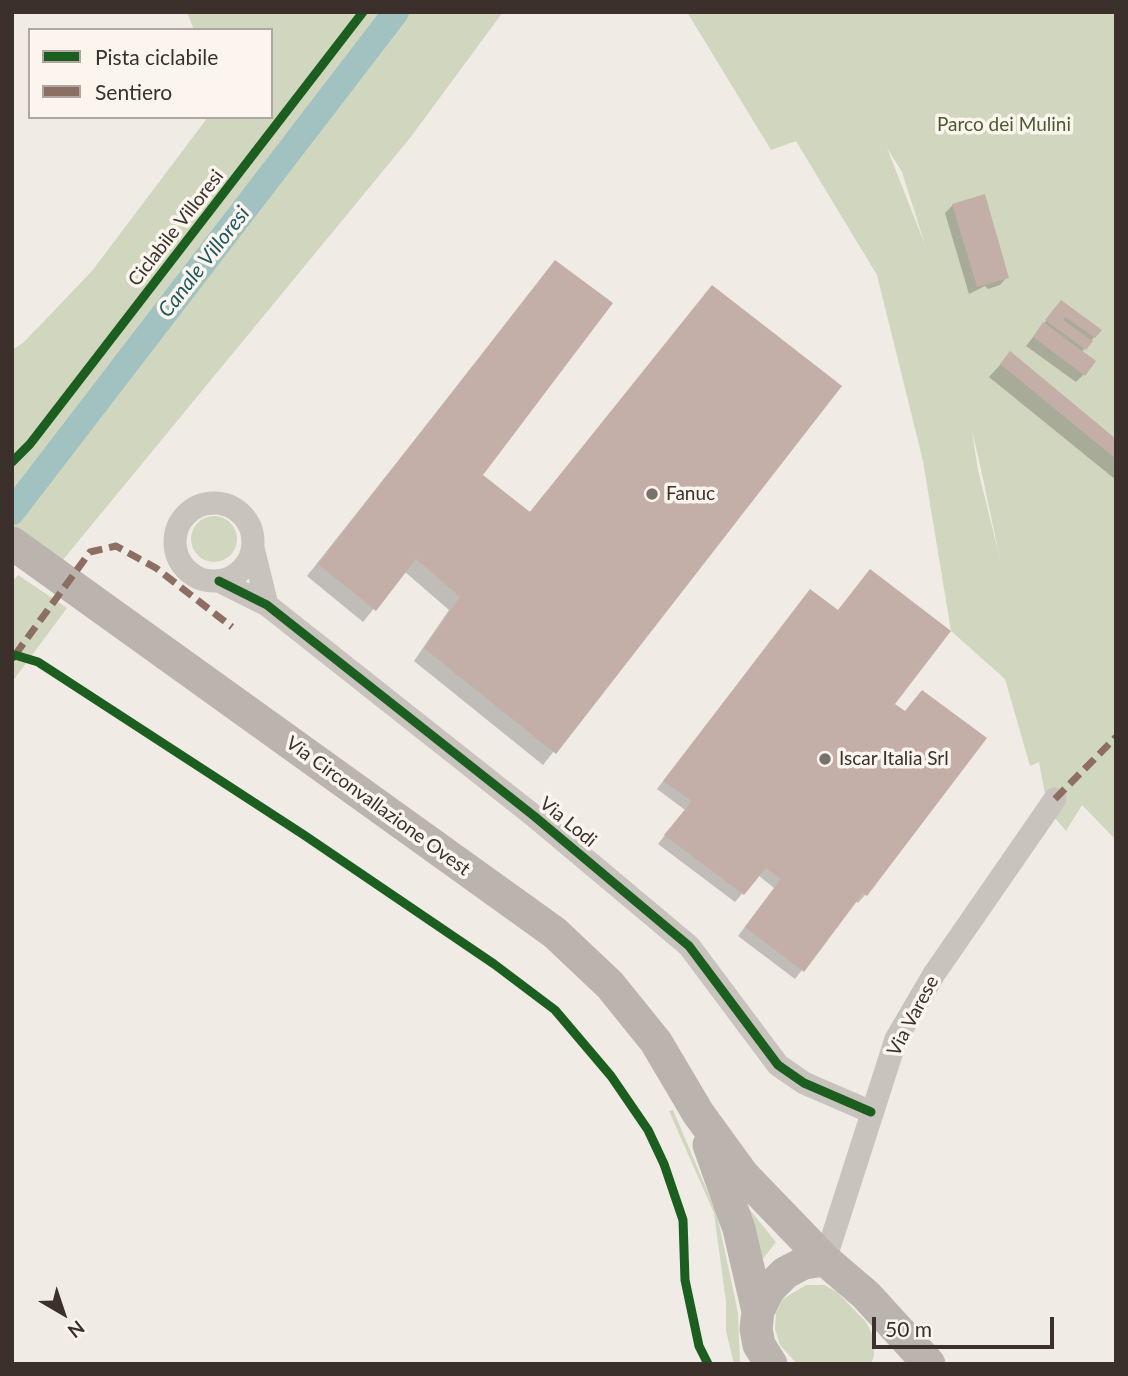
<!DOCTYPE html>
<style>
body{margin:0}
#map{position:relative;width:1128px;height:1376px;overflow:hidden;background:#f0ebe5;font-family:Lato,sans-serif}
canvas{display:block}
.frame{position:absolute;inset:0;border:14px solid #3b302b;pointer-events:none}
.legend{position:absolute;left:28px;top:28px;width:245px;height:91px;box-sizing:border-box;background:#fbf5ee;border:2px solid #aea6a0;margin:0;padding:9px 12px;list-style:none;font-size:21px;color:#3b302b}
.legend li{display:flex;align-items:center;gap:14px;height:35px}
.legend b{width:35px;border:2px solid #aea6a0}
.north{position:absolute;left:28px;top:1278px;width:70px;height:70px;-webkit-text-stroke:5px #fbf5ee;paint-order:stroke;rotate:141deg;font-size:19px;font-weight:700;line-height:28px;text-align:center;color:#3b302b}
.north::after{content:'';display:block;margin:auto;width:24px;height:32px;background:#3b302b;clip-path:polygon(50% 0,100% 100%,50% 72%,0 100%)}
.scale{position:absolute;left:872px;top:1317px;width:182px;height:32px;box-sizing:border-box;border:4px solid #3b302b;border-top:0;padding-left:9px;font-size:21px;line-height:24px;white-space:nowrap;color:#3b302b;-webkit-text-stroke:5px #fbf5ee;paint-order:stroke}
</style>
<div id="map">
<canvas width="1128" height="1376"></canvas>
<div class="frame"></div>
<ul class="legend">
<li><b style="height:9px;background:#1b5e20"></b>Pista ciclabile</li>
<li><b style="height:9px;background:#8d6e63"></b>Sentiero</li>
</ul>
<div class="north">N</div>
<div class="scale">50 m</div>
</div>
<script>
const context = document.querySelector('canvas').getContext('2d');
context.lineJoin = 'round';
function fill(path, color) { context.fillStyle = color; context.fill(path, 'evenodd'); }
const poly = rows => new Path2D(rows.map(r => 'M' + r).join(''));
function stroke(path, color, width, dash) { context.strokeStyle = color; context.lineWidth = width; context.lineCap = dash ? 'butt' : 'round'; context.setLineDash(dash || []); context.stroke(path); }
function write(font, color, halo, rows, align = 'center') {
  context.font = font + ' Lato,sans-serif'; context.lineWidth = 7; context.setLineDash([]); context.textBaseline = 'middle'; context.strokeStyle = halo; context.fillStyle = color; for (const [text, x, y, turn = 0] of rows) {
    context.save(); context.translate(x, y); context.rotate((+turn || 0) * Math.PI / 180); context.textAlign = isNaN(turn) ? turn : align; if (halo) context.strokeText(text, 0, 0); context.fillText(text, 0, 0); context.restore();
  }
}
fill(poly([
 [187,12,503,12,410,138,62,561,12,528,12,350,23,343,92,271,208,117,271,117,271,30,194,30],
 [687,12,1116,12,1116,840,1082,805,1066,831,1048,810,1039,762,1030,766,1005,679,951,631,923,461,877,275,796,141,771,150],
 [887,148,902,172,926,248,926,247],
 [972,432,979,460,1000,559,978,470],
 '191 539a23 23 0 1 1 46 0a23 23 0 1 1-46 0Z',
 [18,575,67,608,12,682,12,582],
 [673,1110,717,1214,738,1313,740,1364,734,1364,726,1331,726,1302,714,1213,669,1111],
 [732,1188,776,1242,755,1269],
 [806,1285,824,1285,837,1292,866,1322,874,1338,874,1356,871,1364,797,1364,780,1345,775,1329,776,1313,783,1299]
]), '#d1d6bf');
fill(poly([
 [953,205,1007,277,1000,285,988,289,985,286,969,294,945,213],
 [555,262,481,475,529,513,712,288,839,386,543,765,414,661,449,610,404,571,363,622,307,576],
 [1061,302,1094,337,1081,353,1083,375,1076,382,1026,346],
 [1010,354,1116,441,1116,480,989,377],
 [810,591,892,704,904,713,985,738,865,895,858,903,855,901,795,979,738,936,774,888,758,875,735,902,658,844,685,810,657,789]
]), '#0003');
stroke(poly([
 [12,512,396,12]
]), '#a1c2c1', 26);
fill(poly([
 [985,194,1009,278,977,287,952,204],
 [555,260,613,303,483,475,530,512,712,285,842,386,556,754,424,648,460,597,416,559,376,611,318,564],
 [1061,300,1102,330,1095,338,1065,317,1063,320,1093,341,1086,350,1045,320],
 [1043,322,1096,361,1085,376,1033,337],
 [1010,351,1116,439,1116,459,1000,364],
 [870,569,951,631,895,704,905,711,922,690,987,738,867,896,863,893,804,972,745,927,781,879,766,868,744,895,664,835,692,801,663,781,810,589,838,610]
]), '#c3afa7');
stroke(poly([
 '175 542a39 39 0 1 1 78 0a39 39 0 1 1-78 0Z',
 [253,548,267,605],
 [219,581,267,605,534,816,689,946,778,1065,804,1083,871,1112],
 [825,1260,896,1039,934,974,1055,799]
]), '#c9c3be', 23);
stroke(poly([
 [12,543,555,933,610,985,656,1042,698,1113,743,1175,825,1260,866,1295,929,1364],
 [709,1145,739,1229,758,1311],
 [771,1364,759,1345,756,1329,758,1311,769,1289,785,1273,804,1263,825,1260]
]), '#bab3ae', 33);
stroke(poly([
 [15,655,90,552,116,546,156,568,232,627],
 [1055,799,1116,737]
]), '#8d6e63', 7, [14, 7]);
stroke(poly([
 [12,462,30,444,363,12],
 [219,581,267,605,534,816,689,946,778,1065,804,1083,871,1112],
 [12,657,15,655,38,662,304,835,494,964,555,1010,611,1076,648,1130,664,1164,683,1220,685,1280,699,1346,708,1364]
]), '#1b5e20', 9);
for (const [x, y, r, color] of [
 [652,494,7,"#7a716c"],
 [825,759,7,"#7a716c"]
]) { const dot = new Path2D(); dot.arc(x, y, r, 0, 2 * Math.PI); context.fillStyle = color; context.fill(dot); stroke(dot, '#fbf5ee', 2.5); }
write('19px', '#4a5a2e', '#fbf5ee', [
 ["Parco dei Mulini",1004,125]
]);
write('19px', '#3b302b', '#fbf5ee', [
 ["Ciclabile Villoresi",176,228,-52],
 ["Via Circonvallazione Ovest",378,806,36],
 ["Via Lodi",568,822,39],
 ["Via Varese",913,1016,-62]
]);
write('19px', '#3b302b', '#fbf5ee', [
 ["Fanuc",666,494],
 ["Iscar Italia Srl",839,759]
], 'left');
write('italic 21px', '#1f5a5e', '#fbf5ee', [
 ["Canale Villoresi",204,262,-52]
]);
</script>
